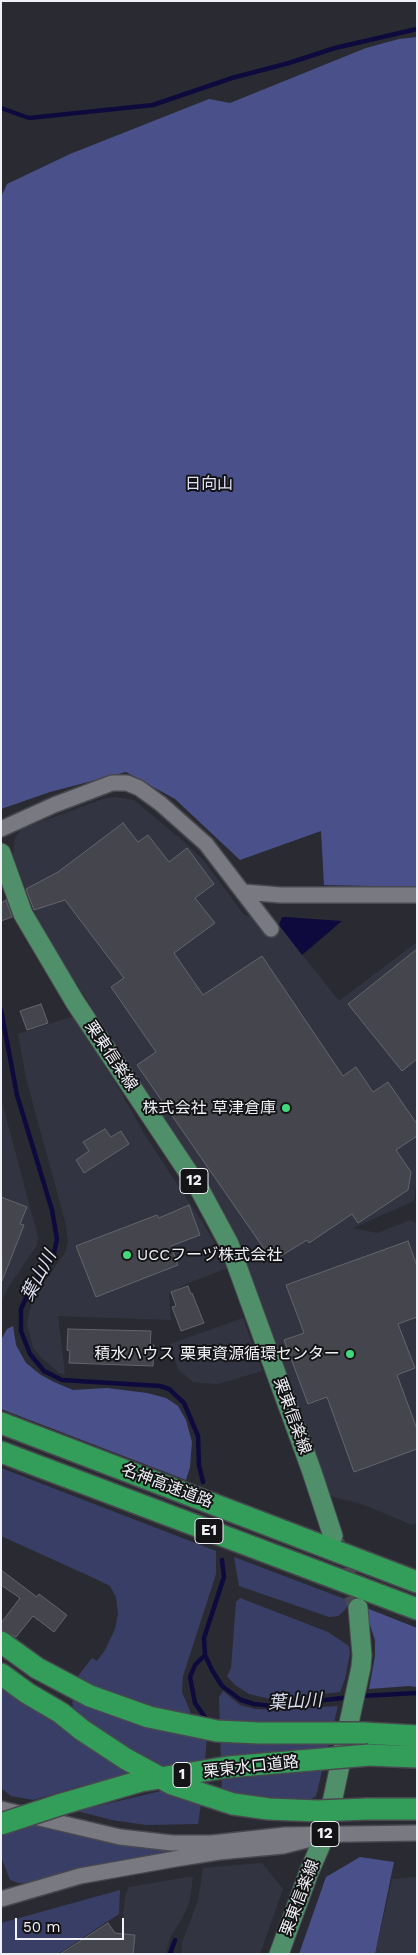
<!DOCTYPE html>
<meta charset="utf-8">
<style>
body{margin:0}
#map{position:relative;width:418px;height:1955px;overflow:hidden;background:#2a2b32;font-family:"Work Sans",sans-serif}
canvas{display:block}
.frame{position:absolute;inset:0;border:2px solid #f0f1f6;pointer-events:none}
.scale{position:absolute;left:15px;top:1918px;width:109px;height:22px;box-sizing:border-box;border:2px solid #f0f1f6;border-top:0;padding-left:6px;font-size:15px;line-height:18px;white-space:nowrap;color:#f0f1f6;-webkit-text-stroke:4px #141417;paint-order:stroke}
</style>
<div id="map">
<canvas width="418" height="1955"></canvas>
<div class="frame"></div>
<div class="scale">50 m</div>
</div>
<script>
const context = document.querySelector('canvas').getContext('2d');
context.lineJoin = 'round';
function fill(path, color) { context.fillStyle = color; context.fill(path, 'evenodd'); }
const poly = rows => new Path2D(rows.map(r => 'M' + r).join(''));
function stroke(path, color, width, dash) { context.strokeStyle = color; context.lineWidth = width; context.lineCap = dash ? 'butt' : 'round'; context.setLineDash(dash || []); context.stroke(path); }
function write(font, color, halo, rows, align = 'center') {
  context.font = font + ' "Work Sans","Noto Sans JP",sans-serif'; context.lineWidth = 4; context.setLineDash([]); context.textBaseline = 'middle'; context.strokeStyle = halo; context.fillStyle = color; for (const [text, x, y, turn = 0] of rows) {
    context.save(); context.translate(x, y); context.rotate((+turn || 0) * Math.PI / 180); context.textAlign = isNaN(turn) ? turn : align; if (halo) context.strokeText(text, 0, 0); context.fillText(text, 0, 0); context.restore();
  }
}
fill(poly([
 [115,797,134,800,182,840,205,862,244,915,266,919,276,926,279,925,339,1001,417,942,417,1176,414,1201,353,1228,377,1233,411,1220,417,1224,417,1523,412,1525,362,1504,330,1496,235,1236,221,1209,40,927,13,855,15,838,21,829,106,798],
 [74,1016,115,1082,145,1135,206,1228,228,1268,188,1283,169,1294,171,1320,58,1316,65,1374,59,1373,42,1358,33,1348,27,1323,33,1297,65,1253,68,1242,66,1225,26,1078,18,1034],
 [1,1082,3,1106,38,1237,37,1245,8,1288,1,1303],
 [243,1318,262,1371,218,1384,193,1382,178,1369,170,1344],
 [262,1863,283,1889,260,1954,182,1954,182,1942,198,1901,203,1868],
 [188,1877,193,1877,190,1900,182,1919,170,1938,166,1954,119,1954,125,1897,129,1887],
 [417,1877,417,1954,375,1954,392,1879]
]), '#323541');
fill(poly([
 [1,1468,216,1551,216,1574,183,1676,182,1692,190,1711,191,1719,155,1711,83,1684,78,1676,92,1658,97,1661,105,1650,115,1629,118,1614,116,1597,110,1586,96,1579,1,1536],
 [234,1557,350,1601,345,1610,338,1616,329,1617,239,1586],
 [240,1598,328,1632,349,1646,350,1653,345,1679,340,1692,270,1699,249,1694,235,1685,227,1676,231,1668,236,1602],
 [1,1689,18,1699,21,1695,134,1773,77,1787,33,1800,11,1796,1,1788],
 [223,1691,240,1705,255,1709,279,1710,338,1706,316,1796,302,1804,222,1793,219,1697],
 [72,1694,207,1737,205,1760,156,1768,73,1713],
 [165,1790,201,1804,198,1824,146,1825,112,1820,77,1811],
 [39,1822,149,1848,173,1851,171,1853,32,1883,18,1883,10,1880,1,1857,1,1835],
 [120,1890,119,1914,58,1954,1,1954,1,1923]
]), '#393e67');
fill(poly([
 [417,37,417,887,324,885,321,831,240,860,175,799,126,772,50,792,1,809,1,197,7,184,70,154,209,99,230,103,366,48,399,39],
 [13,1326,16,1345,26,1363,41,1375,54,1382,73,1390,107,1388,147,1393,166,1398,178,1406,186,1420,192,1442,190,1467,186,1480,1,1409,1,1340,7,1329],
 [364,1607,417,1628,417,1687,409,1686,369,1689,375,1656,375,1640],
 [360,1857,394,1862,375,1954,299,1954,326,1877]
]), '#4a518a');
fill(poly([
 [282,917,286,917,342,921,302,955,279,925]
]), '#0e0a3d');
stroke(poly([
 [1,108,29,118,153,105,232,78,289,63,335,48,417,29],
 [1,1010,17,1095,52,1210,57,1239,54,1253,30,1289,21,1309,21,1331,30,1354,44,1371,62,1380,160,1386,169,1389,184,1403,198,1436,199,1465,203,1482],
 [222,1560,224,1577,204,1638,205,1655,212,1670,222,1686,241,1700,254,1704,272,1706,351,1697],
 [205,1655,195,1665,190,1677,195,1703,207,1720],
 [361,1696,417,1693],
 [170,1954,175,1940]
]), '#0e0a3d', 4.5);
const building = poly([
 [123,823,138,842,148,835,169,862,187,848,214,884,195,898,215,923,174,953,203,995,262,956,343,1076,356,1067,373,1092,388,1082,417,1124,417,1136,396,1150,411,1172,408,1190,358,1223,352,1214,309,1243,307,1240,276,1259,271,1252,267,1253,137,1065,156,1052,111,987,124,978,65,900,34,910,26,889,58,872,123,823],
 [6,900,12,917,1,921,1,903,6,900],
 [417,949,417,1059,402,1071,348,1004,417,949],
 [41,1004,48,1023,27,1030,20,1011,41,1004],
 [105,1129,111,1137,121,1131,129,1144,84,1173,76,1160,89,1151,83,1142,105,1129],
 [1,1197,27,1207,20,1224,24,1225,2,1281,1,1197],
 [189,1205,200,1235,171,1246,178,1265,96,1297,76,1246,157,1215,159,1218,189,1205],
 [408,1241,417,1266,417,1317,398,1324,415,1368,397,1375,417,1429,417,1449,354,1472,327,1397,308,1404,284,1340,304,1333,286,1285,408,1241],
 [188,1286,191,1294,192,1293,204,1323,181,1331,172,1307,176,1306,171,1292,188,1286],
 [68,1329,151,1331,150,1345,154,1345,153,1366,69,1363,70,1351,67,1350,68,1329],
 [1,1570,37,1597,39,1594,67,1615,54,1632,33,1616,16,1637,1,1630,1,1623,20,1598,1,1585,1,1570],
 [108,1923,115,1933,135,1935,133,1954,60,1954,108,1923]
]);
fill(building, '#45464d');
stroke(building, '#63656c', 1);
stroke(poly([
 [335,1542,358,1608]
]), '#48494f', 19, [19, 9]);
const minor = poly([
 [1,829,54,805,112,783,127,783,139,788,161,804,206,844,271,929],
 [244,892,280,895,417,895],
 [1,1809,120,1837,172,1843,212,1843,285,1835,417,1833],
 [1,1899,80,1876,175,1859,219,1852,283,1846,307,1840]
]);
const major = poly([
 [1,853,23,914,75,1002,200,1190,229,1244,312,1472,333,1536],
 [279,1954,309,1872,325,1835,361,1667,362,1655,358,1608]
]);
const highway = poly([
 [1,1423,417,1582],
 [1,1452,417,1609],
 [1,1642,37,1668,90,1696],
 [1,1674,27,1693,61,1713,82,1730],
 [363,1733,417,1736],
 [369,1755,417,1757],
 [367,1809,417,1809]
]);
stroke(minor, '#48494f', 18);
stroke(major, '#48494f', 21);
stroke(highway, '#48494f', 24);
stroke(minor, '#787981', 15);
stroke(major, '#4f8f6a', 19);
stroke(highway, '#339e5a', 21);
const highwayBridge = poly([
 [90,1696,149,1717,217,1731,259,1733,363,1733],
 [82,1730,126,1759,172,1784,233,1804,269,1809,317,1811,367,1809],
 [1,1824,62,1804,141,1781,228,1767,369,1755]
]);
stroke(highwayBridge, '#48494f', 24, []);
stroke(highwayBridge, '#339e5a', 21);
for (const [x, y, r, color] of [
 [286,1108,5,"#43d77b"],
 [127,1255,5,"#43d77b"],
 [350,1354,5,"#43d77b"]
]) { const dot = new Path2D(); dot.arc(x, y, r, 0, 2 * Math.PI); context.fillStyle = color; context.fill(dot); stroke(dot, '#141417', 2); }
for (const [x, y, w] of [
 [194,1181,28],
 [209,1531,28],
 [182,1775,18],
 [325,1834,28]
]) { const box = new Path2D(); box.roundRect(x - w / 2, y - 12.5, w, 25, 4); context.fillStyle = '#141417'; context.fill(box); stroke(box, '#f0f1f6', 1); }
write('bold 15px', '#f0f1f6', null, [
 ["12",194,1181],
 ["E1",209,1531],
 ["1",182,1775],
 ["12",325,1834]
]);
write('16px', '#dfe2f4', '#141417', [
 ["日向山",209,484]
]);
write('16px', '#f0f1f6', '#141417', [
 ["栗東信楽線",111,1056,56],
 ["栗東信楽線",292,1416,70],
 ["名神高速道路",167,1486,21],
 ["栗東水口道路",251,1767,-6],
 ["栗東信楽線",300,1898,-69]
]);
write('16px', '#f0f1f6', '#141417', [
 ["株式会社 草津倉庫",276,1108],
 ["UCCフーヅ株式会社",137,1255,"left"],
 ["積水ハウス 栗東資源循環センター",340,1354]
], 'right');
write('italic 18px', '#dadeef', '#141417', [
 ["葉山川",39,1276,-62],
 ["葉山川",295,1702,-3]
]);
</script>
